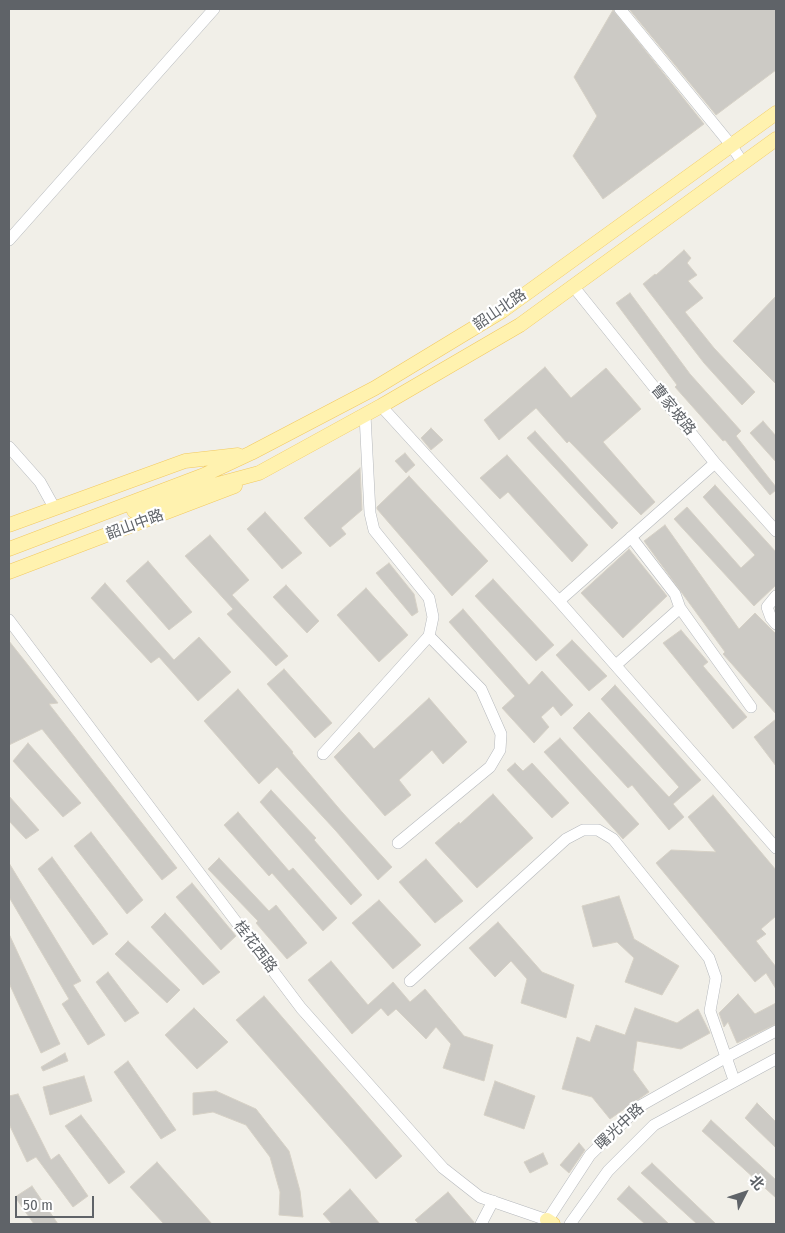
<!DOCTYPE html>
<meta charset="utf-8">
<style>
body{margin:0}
#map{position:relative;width:785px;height:1233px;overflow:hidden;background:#f1efe8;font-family:"Fira Sans Condensed","Noto Sans SC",sans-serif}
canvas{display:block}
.frame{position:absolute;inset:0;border:10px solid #5f6368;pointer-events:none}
.north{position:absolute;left:720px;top:1168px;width:50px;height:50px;-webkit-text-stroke:4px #fff;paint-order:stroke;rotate:49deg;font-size:14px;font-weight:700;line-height:20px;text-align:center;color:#5f6368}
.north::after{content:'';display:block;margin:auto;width:18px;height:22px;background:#5f6368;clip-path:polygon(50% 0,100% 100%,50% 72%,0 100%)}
.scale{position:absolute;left:15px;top:1196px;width:79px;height:22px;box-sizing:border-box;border:2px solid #5f6368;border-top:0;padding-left:6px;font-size:15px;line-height:18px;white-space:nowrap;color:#5f6368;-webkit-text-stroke:4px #fff;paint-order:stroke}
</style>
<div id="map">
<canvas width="785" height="1233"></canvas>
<div class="frame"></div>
<div class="north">北</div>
<div class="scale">50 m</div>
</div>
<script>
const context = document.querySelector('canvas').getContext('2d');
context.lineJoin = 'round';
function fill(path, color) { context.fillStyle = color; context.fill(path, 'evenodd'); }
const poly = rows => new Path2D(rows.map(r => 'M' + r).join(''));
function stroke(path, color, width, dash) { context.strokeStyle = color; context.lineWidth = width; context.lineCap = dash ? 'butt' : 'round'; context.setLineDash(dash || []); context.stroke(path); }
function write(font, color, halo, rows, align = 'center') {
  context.font = font + ' "Fira Sans Condensed","Noto Sans SC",sans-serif'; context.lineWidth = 4.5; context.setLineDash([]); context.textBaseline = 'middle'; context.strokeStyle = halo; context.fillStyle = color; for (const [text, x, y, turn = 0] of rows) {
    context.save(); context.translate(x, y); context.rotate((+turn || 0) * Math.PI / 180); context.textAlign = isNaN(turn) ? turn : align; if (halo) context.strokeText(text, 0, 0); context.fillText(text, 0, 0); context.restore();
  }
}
const building = poly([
 [629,9,776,9,776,70,716,115,629,9],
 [613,10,704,124,603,199,573,156,597,116,574,77,613,10],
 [684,250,691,258,687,263,697,275,688,281,703,298,685,312,714,348,755,392,742,405,704,363,643,284,655,274,656,275,684,250],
 [630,293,690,374,741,431,736,436,776,487,776,490,770,495,725,440,723,441,675,387,677,385,616,303,630,293],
 [776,296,776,384,733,341,776,296],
 [545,367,571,398,606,368,641,409,603,442,655,502,641,515,569,441,567,443,536,408,499,440,484,420,545,367],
 [763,421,776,436,776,462,750,433,763,421],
 [431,428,443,440,431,450,421,438,431,428],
 [535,431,618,523,612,529,527,438,535,431],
 [405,453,415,465,406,473,395,461,405,453],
 [507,455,588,545,572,562,508,492,500,499,480,478,507,455],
 [360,468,362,510,341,528,346,534,330,547,304,518,360,468],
 [409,476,488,561,452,596,377,509,377,507,409,476],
 [715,485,776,552,776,585,754,606,674,519,687,507,741,568,755,555,703,497,715,485],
 [265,512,302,553,282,569,247,529,265,512],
 [665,525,739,629,755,613,776,634,776,714,723,654,725,652,644,541,665,525],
 [210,535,249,580,232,595,288,656,276,666,227,614,233,609,185,556,210,535],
 [629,549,667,596,623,638,581,593,629,549],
 [148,561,192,612,169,630,126,581,148,561],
 [389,563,414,594,418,612,412,616,376,573,389,563],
 [493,579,554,645,536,661,475,596,493,579],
 [105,583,174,660,199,637,231,672,198,701,159,657,151,663,91,598,105,583],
 [286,585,319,621,307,633,273,597,286,585],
 [366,588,408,635,379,662,337,615,366,588],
 [463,609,529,685,542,671,573,705,561,716,553,706,541,717,549,727,534,743,502,708,515,696,449,622,463,609],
 [681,630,708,662,703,666,747,717,733,729,663,643,681,630],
 [572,640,607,676,589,691,556,655,572,640],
 [9,641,58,703,49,704,177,868,162,880,42,729,9,745,9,641],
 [284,669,332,723,315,738,267,684,284,669],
 [615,685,701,780,673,804,684,817,669,830,632,785,628,788,573,728,589,712,669,797,679,787,601,699,615,685],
 [238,689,293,752,292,753,342,812,392,867,378,880,336,831,277,767,259,784,204,721,238,689],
 [429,698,467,742,443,764,432,750,399,780,411,795,385,816,334,757,359,732,374,749,429,698],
 [776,719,776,766,754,737,776,719],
 [560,738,639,824,623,839,544,752,560,738],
 [28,743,81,803,63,817,13,761,28,743],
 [515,763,523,771,532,763,569,803,552,818,507,770,515,763],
 [271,790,316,838,314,840,362,895,351,905,260,802,271,790],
 [493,794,533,838,477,888,435,843,459,822,460,824,493,794],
 [713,795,776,870,776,916,761,929,766,934,756,941,776,967,776,989,766,973,755,982,656,863,671,850,716,852,688,817,713,795],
 [9,796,39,830,26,839,9,821,9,796],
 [238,812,289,871,293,868,337,918,323,931,272,873,269,876,224,825,238,812],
 [91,832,143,900,127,914,74,846,91,832],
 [52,857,108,934,93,945,38,869,52,857],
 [219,858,269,911,276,905,307,943,287,959,256,923,258,921,208,869,219,858],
 [426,859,463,901,435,923,399,882,426,859],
 [9,863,81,981,73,985,105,1035,88,1045,62,1004,69,999,9,897,9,863],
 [192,883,236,936,221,950,176,897,192,883],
 [619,896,634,939,679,966,662,995,625,982,634,958,617,942,593,947,582,906,619,896],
 [379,900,421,945,393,969,352,923,379,900],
 [165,913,220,972,203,985,151,927,165,913],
 [498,922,542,972,574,985,566,1018,521,1003,527,979,511,961,495,977,469,948,498,922],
 [9,934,60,1044,41,1053,9,983,9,934],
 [128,941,180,990,167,1003,115,954,128,941],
 [331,961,368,1005,393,982,410,1002,425,989,464,1036,493,1045,484,1081,443,1068,451,1044,436,1027,426,1039,396,1009,388,1016,381,1008,352,1034,308,980,331,961],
 [108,972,139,1013,125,1022,96,982,108,972],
 [738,994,755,1014,776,1003,776,1024,737,1043,728,1022,724,1027,719,1013,738,994],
 [264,996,402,1156,376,1179,236,1020,264,996],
 [194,1008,228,1042,197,1069,165,1035,194,1008],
 [635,1008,677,1023,698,1009,710,1033,681,1049,637,1041,633,1070,649,1092,610,1119,592,1097,562,1089,577,1037,590,1042,596,1025,625,1035,635,1008],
 [65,1053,68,1061,43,1071,41,1067,65,1053],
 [128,1061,176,1130,161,1139,114,1072,128,1061],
 [84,1076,92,1101,50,1115,43,1087,84,1076],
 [495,1081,535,1096,524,1129,484,1115,495,1081],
 [216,1091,256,1109,289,1151,300,1191,303,1217,279,1215,280,1192,270,1157,246,1125,213,1112,193,1115,193,1093,216,1091],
 [18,1094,51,1160,59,1154,88,1196,73,1207,36,1157,27,1162,9,1124,9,1096,18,1094],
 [757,1103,776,1122,776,1148,745,1118,757,1103],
 [81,1115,125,1172,109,1184,65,1126,81,1115],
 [711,1120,776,1180,776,1198,702,1131,711,1120],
 [579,1143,585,1150,569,1173,560,1165,579,1143],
 [543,1153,548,1164,530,1173,524,1162,543,1153],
 [157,1162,212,1224,164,1224,130,1187,157,1162],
 [652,1163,716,1224,697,1224,641,1173,652,1163],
 [32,1186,58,1224,34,1224,15,1197,32,1186],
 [629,1186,669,1224,645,1224,617,1199,629,1186],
 [350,1189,380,1224,332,1224,323,1214,350,1189],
 [448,1192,474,1222,474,1224,419,1224,415,1220,448,1192]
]);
fill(building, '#cccac5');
stroke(building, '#d6d1c6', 1);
const minor = poly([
 [620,9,731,145,743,163],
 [9,240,214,9],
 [573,286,715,463,776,531],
 [381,406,559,601,776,848],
 [9,447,40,482,55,509],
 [631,537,675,594,680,608,751,707],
 [776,596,767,607,771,618,776,624],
 [559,601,715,463],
 [9,620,301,1008,443,1168,480,1197,547,1220],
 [616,665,680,608],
 [323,754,429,636,433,617,429,598,374,530,370,513,365,415],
 [398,843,490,767,500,750,501,734,481,689,429,636],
 [410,981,566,839,583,830,598,830,613,839,709,958,716,978,710,1011,734,1080],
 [481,1224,493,1201],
 [545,1224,590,1155,640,1106,723,1059,776,1031],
 [570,1224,608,1171,654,1125,776,1059]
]);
const major = poly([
 [134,511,207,487,259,473,381,406,520,325,776,139],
 [9,525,185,461,238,455],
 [9,549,204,475,251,453,375,388,502,311,776,113],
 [9,572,235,486],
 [547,1220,553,1224]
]);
stroke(minor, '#b5b8bc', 12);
stroke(major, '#f2c960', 15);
stroke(minor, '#fff', 11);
stroke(major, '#fff2af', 14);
write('15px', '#5f6368', '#fff', [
 ["韶山北路",500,310,-34],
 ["曹家坡路",673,410,51],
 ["韶山中路",135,525,-20],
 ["桂花西路",255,947,53],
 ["曙光中路",620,1127,-43]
]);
</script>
